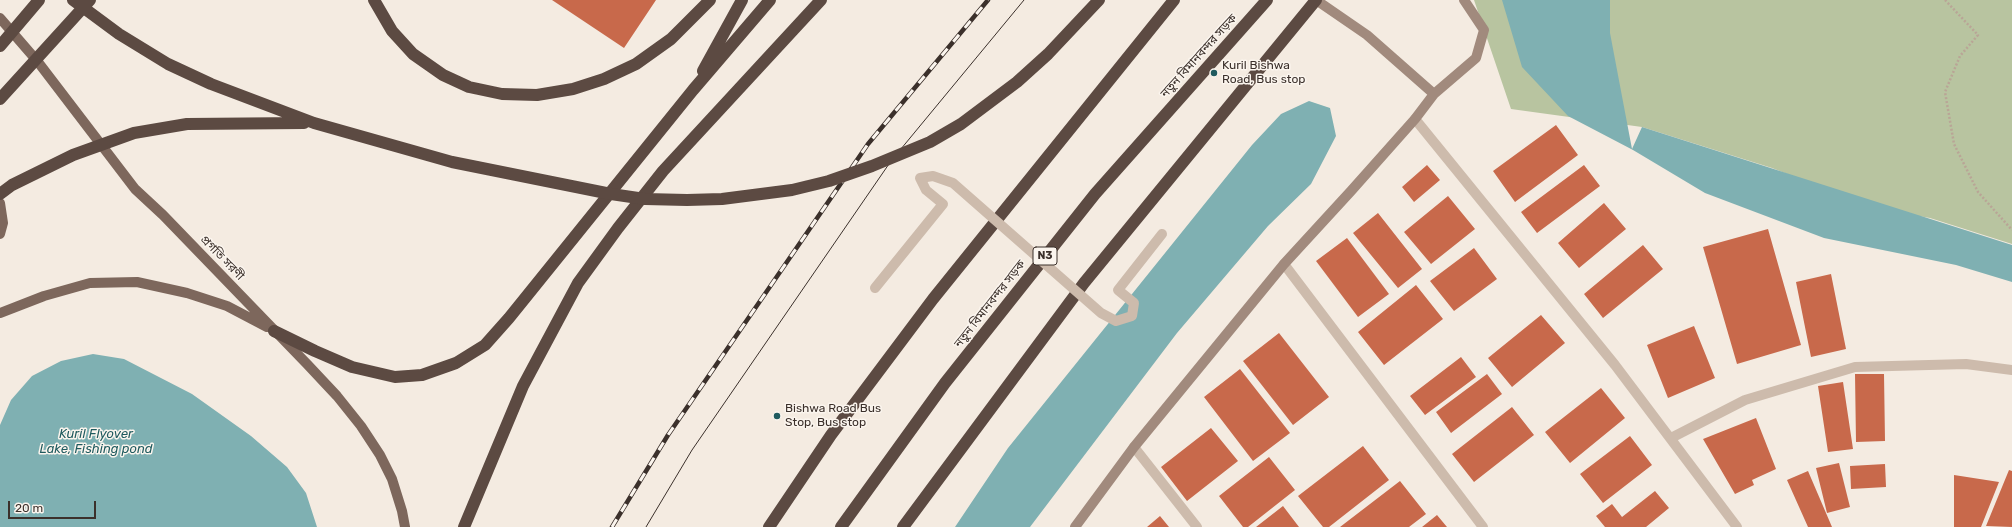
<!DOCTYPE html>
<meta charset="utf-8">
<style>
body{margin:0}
#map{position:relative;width:2012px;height:527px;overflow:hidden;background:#f4ebe1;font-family:Rubik,sans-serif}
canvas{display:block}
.scale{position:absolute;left:8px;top:501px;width:88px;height:18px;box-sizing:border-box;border:2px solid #3b302b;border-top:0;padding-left:5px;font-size:12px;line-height:14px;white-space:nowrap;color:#3b302b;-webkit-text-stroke:3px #fbf5ee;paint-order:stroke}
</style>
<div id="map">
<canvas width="2012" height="527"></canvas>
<div class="scale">20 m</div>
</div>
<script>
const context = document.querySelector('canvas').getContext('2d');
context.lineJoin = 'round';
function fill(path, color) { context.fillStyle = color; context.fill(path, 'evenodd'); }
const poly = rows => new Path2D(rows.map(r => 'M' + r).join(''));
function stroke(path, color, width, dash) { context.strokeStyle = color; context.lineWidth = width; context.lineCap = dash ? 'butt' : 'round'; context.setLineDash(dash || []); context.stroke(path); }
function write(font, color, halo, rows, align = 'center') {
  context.font = font + ' Rubik,"Noto Sans Bengali",sans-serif'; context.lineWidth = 3; context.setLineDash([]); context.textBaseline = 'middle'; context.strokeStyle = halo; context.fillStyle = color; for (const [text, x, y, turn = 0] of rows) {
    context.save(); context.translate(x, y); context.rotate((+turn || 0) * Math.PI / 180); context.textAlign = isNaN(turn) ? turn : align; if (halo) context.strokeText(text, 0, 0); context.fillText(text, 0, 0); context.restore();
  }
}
fill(poly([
 [1474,0,2012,0,2012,244,1930,218,1874,208,1772,168,1642,127,1511,109]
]), '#b8c4a0');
fill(poly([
 [1502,0,1610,0,1610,33,1632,149,1642,127,2012,245,2012,282,1956,265,1824,238,1705,193,1633,150,1568,116,1522,67],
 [1309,101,1330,108,1336,136,1311,184,1268,226,1177,333,1030,527,955,527,1008,448,1252,145,1281,114],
 [93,354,124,359,192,394,251,436,287,467,306,493,317,527,0,527,0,425,11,400,32,376,61,361]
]), '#7fb0b2');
fill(poly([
 [552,0,656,0,624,48],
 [1556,125,1578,155,1515,202,1493,171],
 [1427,165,1440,180,1414,202,1402,187],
 [1584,165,1600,186,1537,233,1521,212],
 [1448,196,1475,229,1431,264,1404,232],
 [1604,203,1626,229,1579,268,1558,243],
 [1378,213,1422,269,1398,288,1353,233],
 [1768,229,1801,345,1737,364,1703,247],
 [1347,238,1389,294,1358,317,1316,261],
 [1643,245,1663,269,1603,318,1584,294],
 [1474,248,1497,279,1454,311,1430,281],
 [1831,274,1846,349,1811,357,1796,282],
 [1416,285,1443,319,1384,365,1358,332],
 [1541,315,1565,343,1512,387,1488,358],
 [1694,326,1715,378,1668,398,1647,345],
 [1279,333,1329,397,1293,425,1243,361],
 [1461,357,1476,377,1425,415,1410,396],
 [1240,369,1290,433,1253,461,1204,397],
 [1487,374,1502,394,1451,433,1436,412],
 [1855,374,1884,374,1885,441,1856,442],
 [1843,382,1853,449,1828,452,1818,386],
 [1601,388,1625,418,1570,463,1545,432],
 [1512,407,1534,435,1474,482,1452,454],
 [1756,418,1776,469,1752,480,1754,485,1735,494,1703,439],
 [1211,428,1238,461,1187,501,1161,467],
 [1630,436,1652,465,1603,503,1580,474],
 [1363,446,1389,480,1329,527,1323,527,1298,496],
 [1269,457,1295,490,1248,527,1243,527,1219,496],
 [1839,463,1850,507,1827,513,1816,468],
 [1885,464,1886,487,1851,489,1850,466],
 [2009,470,2012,471,2012,527,1986,526],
 [1808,471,1832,527,1808,527,1787,480],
 [1954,475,1999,482,1981,527,1954,527],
 [1400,481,1426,514,1409,527,1340,527],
 [1655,491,1669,508,1646,527,1605,527,1596,516,1612,504,1622,517],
 [1283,506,1299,527,1256,527],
 [1437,515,1447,527,1422,527],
 [1160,516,1169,527,1147,527]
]), '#c8694b');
stroke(poly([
 [1945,0,1978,35,1960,56,1945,92,1954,144,1978,192,2012,230]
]), '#b9a596', 2.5, [2, 2]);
stroke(poly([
 [1415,119,1615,365,1737,527],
 [1284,264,1483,527],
 [1671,438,1745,400,1855,367,1966,364,2012,370],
 [1134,447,1197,527]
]), '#cdbbac', 10);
stroke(poly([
 [1316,0,1367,35,1434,94],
 [1075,527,1134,447,1284,264,1351,191,1415,119,1434,94,1476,58,1484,30,1464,0]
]), '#a18a7d', 10);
stroke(poly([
 [0,18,38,62,135,189,163,215,307,364,337,396,361,426,380,455,392,479,402,511,405,527],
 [0,203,3,223,0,234],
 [0,313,44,296,90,283,137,282,187,293,227,306,267,327]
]), '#7d675c', 10);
stroke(poly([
 [374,0,392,31,413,54,443,75,469,87,502,94,537,95,573,89,604,79,636,64,671,39,710,0],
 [703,71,742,0],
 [274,331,315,351,352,367,395,377,422,375,456,363,485,345,509,318,693,90,770,0],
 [464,527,523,386,578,283,618,228,663,171,821,0],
 [769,527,831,435,933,299,1174,0],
 [841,527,945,383,1095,194,1267,0],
 [903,527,1084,283,1316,0]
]), '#5c4a42', 12);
stroke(poly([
 [646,527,692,450,891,161,1024,0]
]), '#3b302b', 1);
const rail = poly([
 [612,527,668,435,868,144,988,0]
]);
stroke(rail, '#3b302b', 4.5);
stroke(rail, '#fbf5ee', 3, [9]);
stroke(poly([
 [875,288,943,204,926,190,920,178,933,176,953,183,1101,313,1116,321,1132,316,1134,303,1118,290,1162,234]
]), '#cdbbac', 10);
stroke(poly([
 [73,0,119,34,168,64,211,84,314,123,452,162,611,194,645,199,687,200,722,199,792,190,829,181,872,166,930,142,961,124,1017,82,1048,54,1099,0],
 [0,46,39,0],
 [0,99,90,0],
 [0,194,12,185,73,155,134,133,187,124,304,123]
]), '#5c4a42', 12);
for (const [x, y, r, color] of [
 [1214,73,4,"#1f5a5e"],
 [777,416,4,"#1f5a5e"]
]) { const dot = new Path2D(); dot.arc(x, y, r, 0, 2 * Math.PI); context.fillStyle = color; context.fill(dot); stroke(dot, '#fbf5ee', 1.5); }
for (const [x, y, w] of [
 [1045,256,24]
]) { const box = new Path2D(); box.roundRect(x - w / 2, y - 9, w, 18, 3); context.fillStyle = '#fbf5ee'; context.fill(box); stroke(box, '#3b302b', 1); }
write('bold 11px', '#3b302b', null, [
 ["N3",1045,256]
]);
write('12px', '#3b302b', '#fbf5ee', [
 ["নতুন বিমানবন্দর সড়ক",1199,56,-48],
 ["প্রগতি সরণী",222,258,46],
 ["নতুন বিমানবন্দর সড়ক",990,304,-52]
]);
write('12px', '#3b302b', '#fbf5ee', [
 ["Kuril Bishwa",1222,66],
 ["Road, Bus stop",1222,80],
 ["Bishwa Road Bus",785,409],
 ["Stop, Bus stop",785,423]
], 'left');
write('italic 13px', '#1f5a5e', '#fbf5ee', [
 ["Kuril Flyover",96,434],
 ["Lake, Fishing pond",96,449]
]);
</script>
